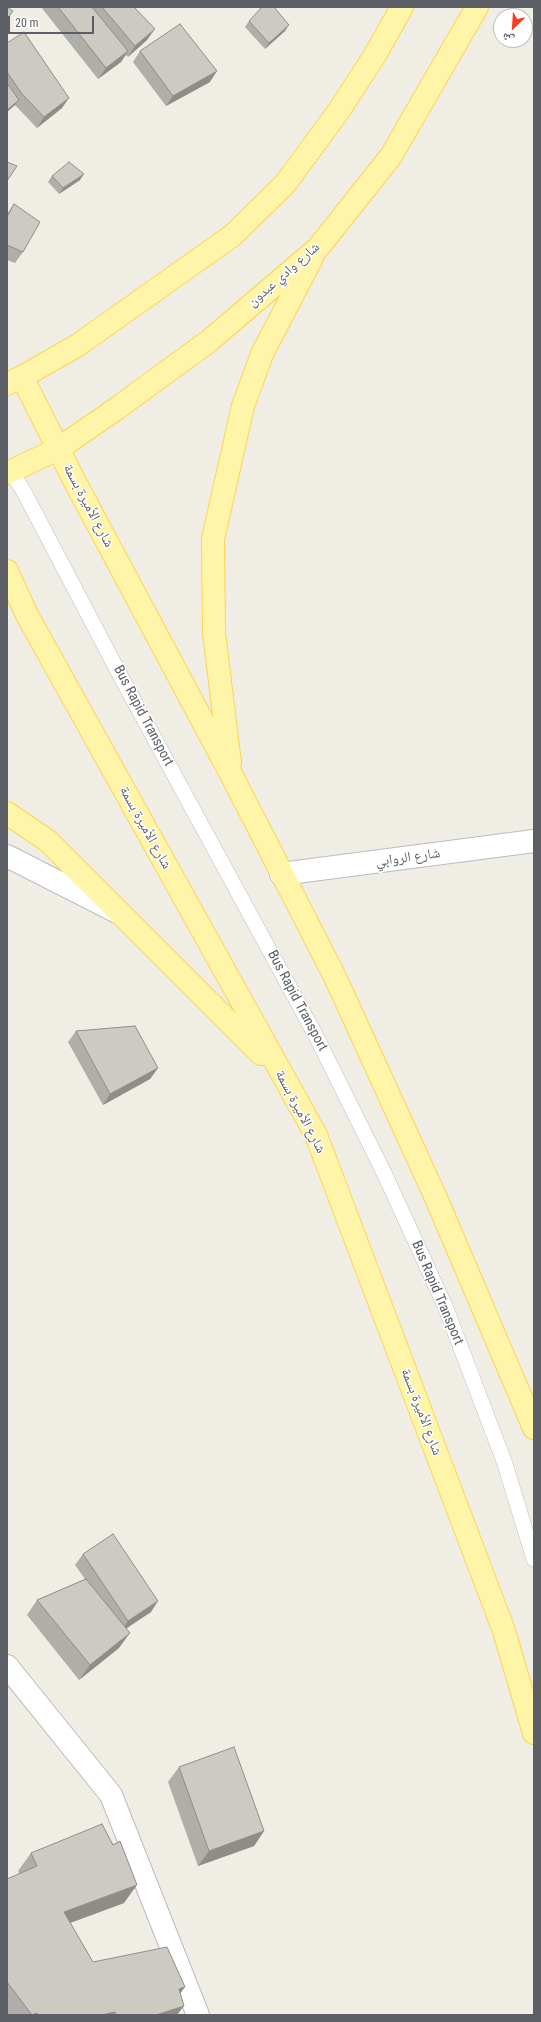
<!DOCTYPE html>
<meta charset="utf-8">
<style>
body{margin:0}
#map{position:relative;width:541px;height:2022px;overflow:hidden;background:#f0eee4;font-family:"Roboto Condensed","Noto Naskh Arabic",sans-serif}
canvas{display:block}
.frame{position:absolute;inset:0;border:8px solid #5c6066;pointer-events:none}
.north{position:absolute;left:493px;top:8px;width:40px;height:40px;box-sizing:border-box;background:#fff;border:1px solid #bebfc2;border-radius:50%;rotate:205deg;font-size:11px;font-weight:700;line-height:16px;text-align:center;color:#5c6066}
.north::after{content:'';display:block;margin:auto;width:14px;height:18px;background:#f93b21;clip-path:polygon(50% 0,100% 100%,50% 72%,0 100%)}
.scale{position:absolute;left:8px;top:16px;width:86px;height:18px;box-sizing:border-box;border:2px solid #5c6066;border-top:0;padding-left:5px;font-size:12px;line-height:14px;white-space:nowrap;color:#5c6066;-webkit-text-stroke:3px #fff;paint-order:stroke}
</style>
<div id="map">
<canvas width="541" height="2022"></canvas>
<div class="frame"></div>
<div class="north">ش</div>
<div class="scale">20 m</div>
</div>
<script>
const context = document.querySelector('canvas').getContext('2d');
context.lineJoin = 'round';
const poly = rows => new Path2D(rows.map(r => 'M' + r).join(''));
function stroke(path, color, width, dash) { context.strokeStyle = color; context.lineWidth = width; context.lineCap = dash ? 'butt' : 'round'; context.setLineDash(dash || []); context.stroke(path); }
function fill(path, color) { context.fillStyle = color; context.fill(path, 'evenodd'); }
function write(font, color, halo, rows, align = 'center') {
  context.font = font + ' "Roboto Condensed","Noto Naskh Arabic",sans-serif'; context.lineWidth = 3; context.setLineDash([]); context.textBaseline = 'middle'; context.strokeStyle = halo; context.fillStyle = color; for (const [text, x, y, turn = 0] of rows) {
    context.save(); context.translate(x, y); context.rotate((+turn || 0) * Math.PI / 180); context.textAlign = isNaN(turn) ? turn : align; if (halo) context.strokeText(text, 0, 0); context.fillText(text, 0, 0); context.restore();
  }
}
const lane = poly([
 [7,469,11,471,24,492,121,677,316,1036,385,1175,445,1306,505,1464,534,1559]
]);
const street = poly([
 [7,856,117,912],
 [281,874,534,841],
 [7,1666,111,1795,198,2015]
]);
const primary = poly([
 [22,377,74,480,232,776,335,977,436,1198,534,1428],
 [7,384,22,377,78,345,233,235,285,184,338,112,375,55,402,7],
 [7,473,58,449,116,409,209,341,318,248,391,156,477,7],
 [7,571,27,615,316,1135,504,1631,534,1733],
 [230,763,214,633,213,539,243,406,262,354,312,258],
 [7,813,48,841,261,1054]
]);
stroke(lane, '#b9bcc1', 16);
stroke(street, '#b9bcc1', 24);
stroke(primary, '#fed44f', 24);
stroke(lane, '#fff', 15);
stroke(street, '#fff', 22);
stroke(primary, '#fff5a9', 22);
fill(poly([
 [41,7,134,7,147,40,128,57,126,55,121,62,98,79],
 [249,21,285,31,265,49,245,27],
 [7,43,62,108,37,128,15,105,7,112],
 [140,51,210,82,166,106,133,62],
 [52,176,80,180,59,194,48,182],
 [14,204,23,252,15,263,7,260,7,214],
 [76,1031,158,1068,150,1079,103,1105,68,1042],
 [83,1554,151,1612,126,1628,119,1648,79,1680,27,1615,37,1600,85,1579,75,1565],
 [179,1767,264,1831,254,1846,198,1866,168,1782],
 [31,1853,124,1903,70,1923,93,1962,180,1993,177,2015,7,2015,7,1879,20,1874,18,1871]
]), '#b0aea8');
fill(poly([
 [289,25,285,31,265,49,269,43],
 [155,29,147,40,128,57,135,46],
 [128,51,121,62,98,79,106,68],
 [217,71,210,82,166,106,173,96],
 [69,98,62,108,37,128,44,117],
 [19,100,15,105,7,112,7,110],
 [84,174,80,180,59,194,63,188],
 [158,1068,150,1079,103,1105,110,1094],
 [158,1601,151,1612,121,1632,128,1621],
 [130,1633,119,1648,79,1680,90,1665],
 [264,1831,254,1846,198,1866,209,1851],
 [137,1885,124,1903,51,1930,64,1912],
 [185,1987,172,2005,179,1989],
 [184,2006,177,2015,156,2015],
 [115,2012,112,2015,102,2015]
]), '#908d88');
const building = poly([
 [7,7,13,11,7,19,7,7],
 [58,7,92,7,128,51,106,68,58,7],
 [102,7,134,7,155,29,135,46,102,7],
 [262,7,274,7,289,25,269,43,249,21,262,7],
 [180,24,217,71,173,96,140,51,180,24],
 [24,32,69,98,44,117,22,94,7,72,7,43,24,32],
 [7,83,19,100,7,110,7,83],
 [7,162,17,166,7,181,7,162],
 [69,162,84,174,63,188,52,176,69,162],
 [14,204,40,222,23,252,7,245,7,217,14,204],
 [135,1026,158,1068,110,1094,76,1031,135,1026],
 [113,1534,158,1601,128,1621,83,1554,113,1534],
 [86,1579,130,1633,90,1665,37,1600,86,1579],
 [234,1747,264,1831,209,1851,179,1767,234,1747],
 [102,1824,113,1845,120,1841,137,1885,64,1912,93,1962,167,1947,185,1987,179,1989,184,2006,156,2015,116,2015,115,2012,102,2015,38,2015,37,2013,32,2015,7,1982,7,1879,37,1866,31,1853,102,1824]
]);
fill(building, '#cdcac3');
stroke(building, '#908d88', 1);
write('14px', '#5c6066', '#fff', [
 ["شارع وادي عبدون",284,275,-41],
 ["شارع الأميرة بسمة",88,506,62],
 ["Bus Rapid Transport",143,716,62],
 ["شارع الأميرة بسمة",145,828,61],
 ["شارع الروابي",408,858,-8],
 ["Bus Rapid Transport",297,1001,62],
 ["شارع الأميرة بسمة",300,1112,62],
 ["Bus Rapid Transport",437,1293,67],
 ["شارع الأميرة بسمة",421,1412,69]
]);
</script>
